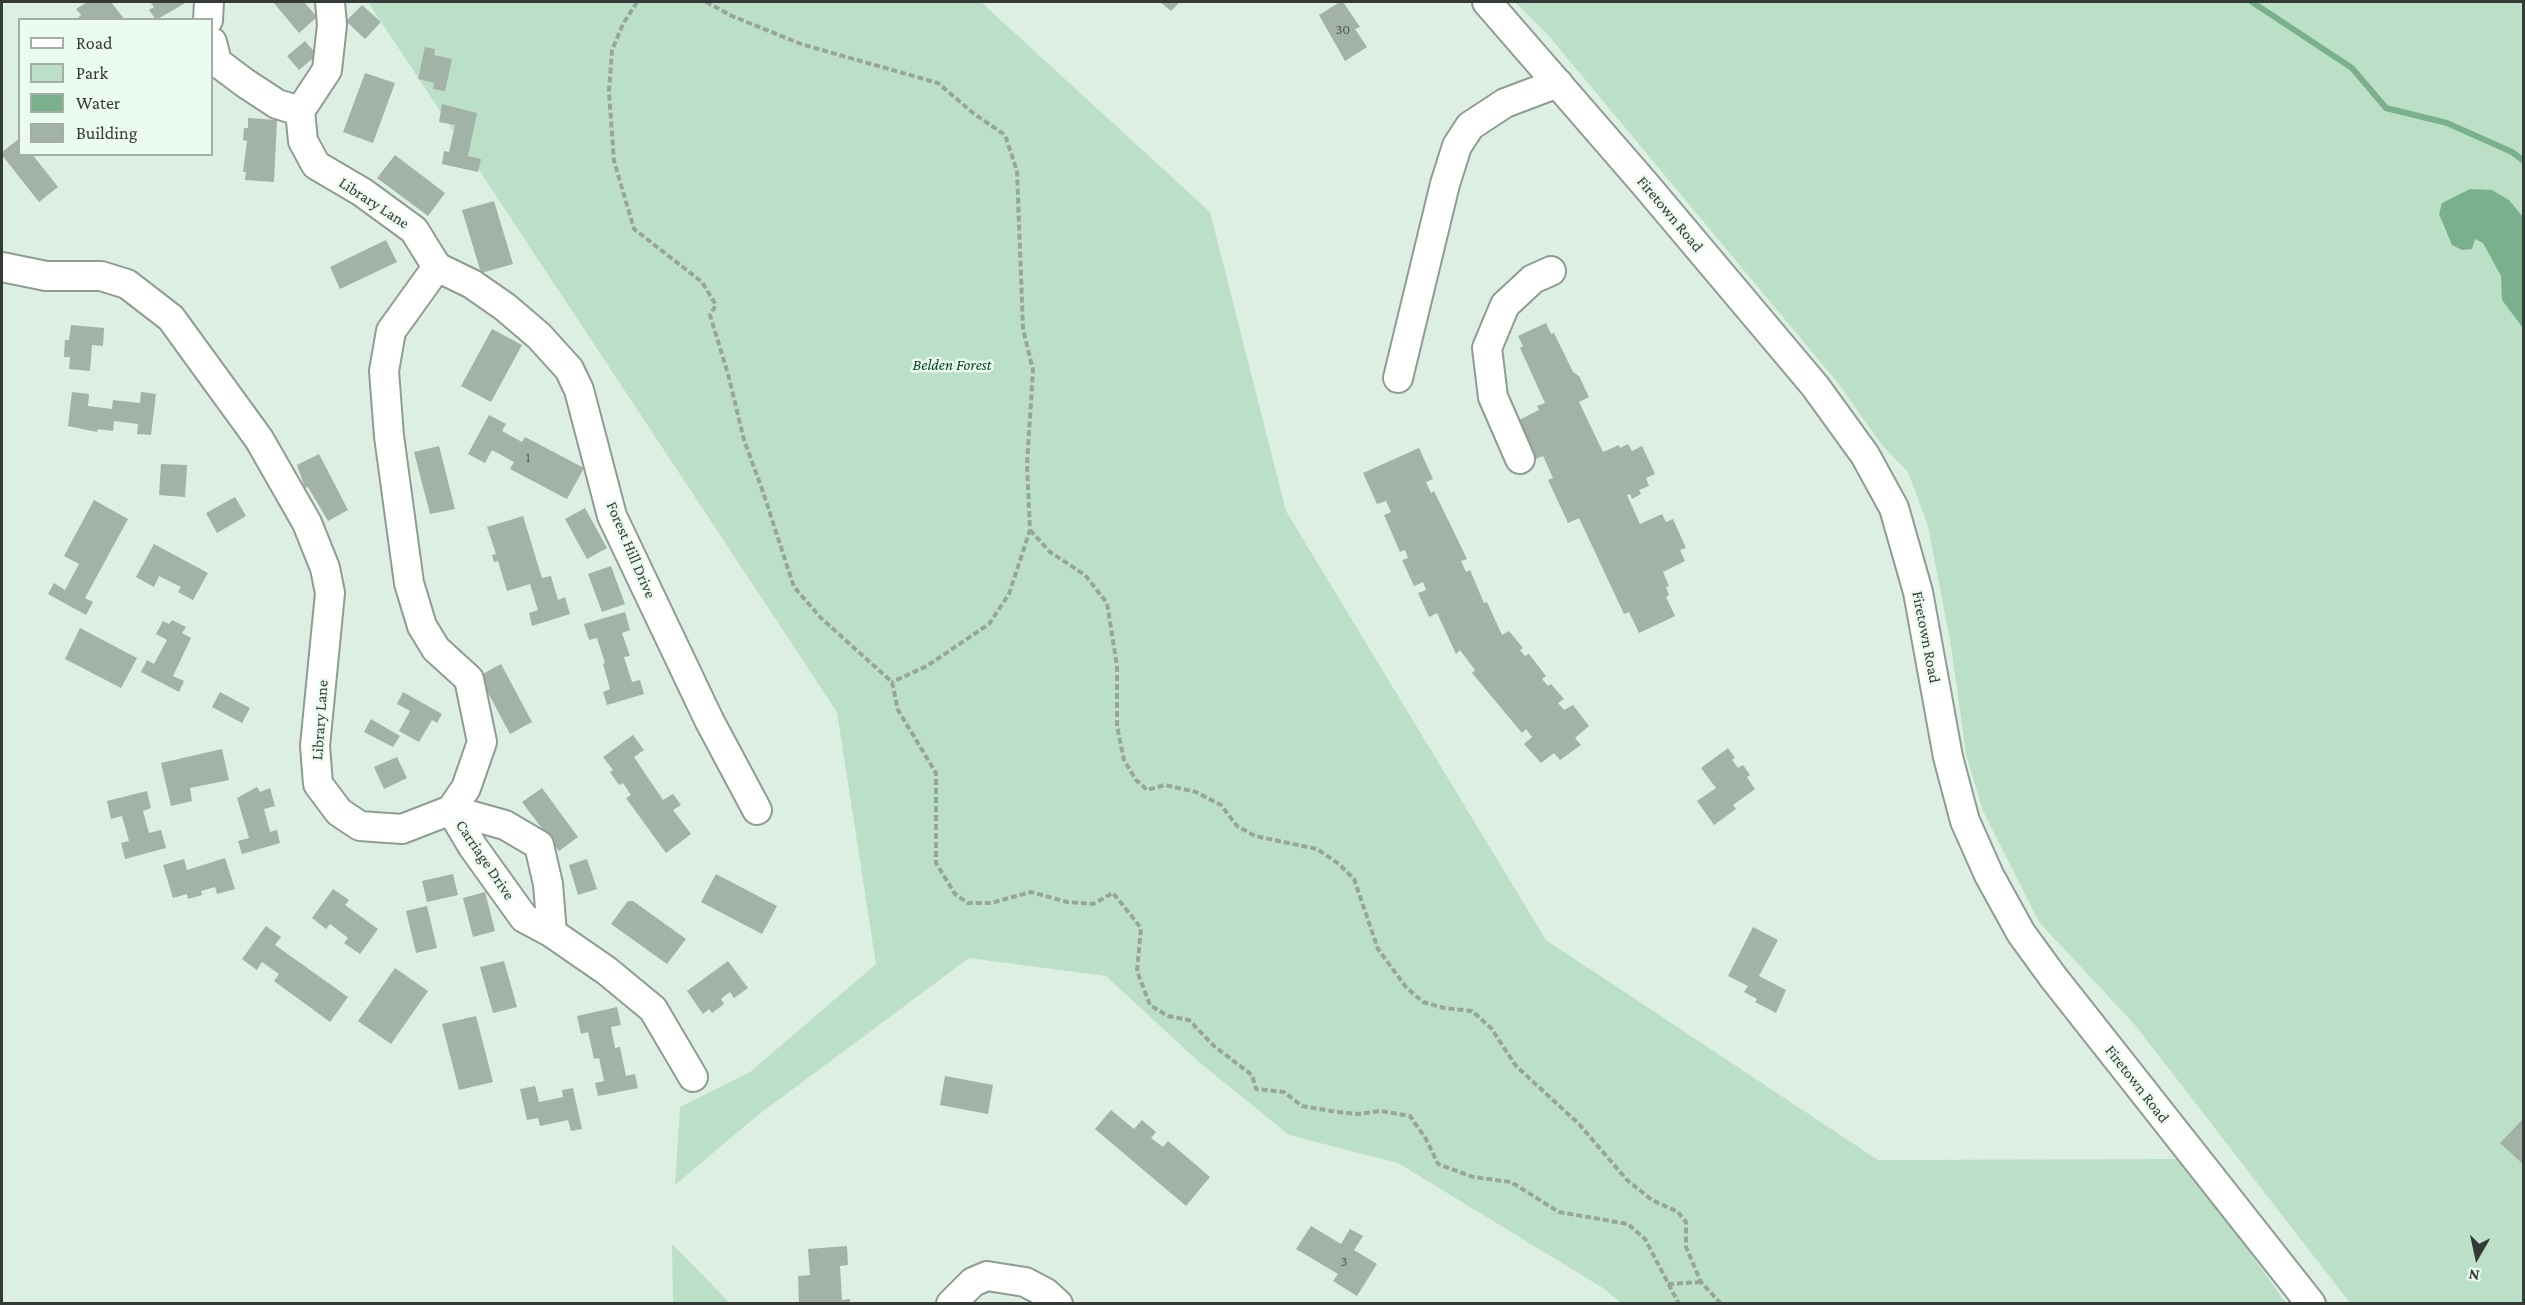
<!DOCTYPE html>
<style>
body{margin:0}
#map{position:relative;width:2525px;height:1305px;overflow:hidden;background:#ddeee2;font-family:"Crimson Pro",serif}
canvas{display:block}
.frame{position:absolute;inset:0;border:3px solid #343b36;pointer-events:none}
.legend{position:absolute;left:18px;top:18px;width:195px;height:138px;box-sizing:border-box;background:#ebfbef;border:2px solid #a2aea5;margin:0;padding:8px 10px;list-style:none;font-size:18px;color:#343b36}
.legend li{display:flex;align-items:center;gap:12px;height:30px}
.legend b{width:30px;border:2px solid #a2aea5}
.north{position:absolute;left:2447px;top:1227px;width:60px;height:60px;-webkit-text-stroke:4px #ebfbef;paint-order:stroke;rotate:189deg;font-size:16px;font-weight:700;line-height:24px;text-align:center;color:#343b36}
.north::after{content:'';display:block;margin:auto;width:21px;height:27px;background:#343b36;clip-path:polygon(50% 0,100% 100%,50% 72%,0 100%)}
</style>
<div id="map">
<canvas width="2525" height="1305"></canvas>
<div class="frame"></div>
<ul class="legend">
<li><b style="height:8px;background:#fff"></b>Road</li>
<li><b style="height:16px;background:#bce0c7"></b>Park</li>
<li><b style="height:16px;background:#7ab08b"></b>Water</li>
<li><b style="height:16px;background:#a2b2a6"></b>Building</li>
</ul>
<div class="north">N</div>
</div>
<script>
const context = document.querySelector('canvas').getContext('2d');
context.lineJoin = 'round';
function fill(path, color) { context.fillStyle = color; context.fill(path, 'evenodd'); }
const poly = rows => new Path2D(rows.map(r => 'M' + r).join(''));
function stroke(path, color, width, dash) { context.strokeStyle = color; context.lineWidth = width; context.lineCap = dash ? 'butt' : 'round'; context.setLineDash(dash || []); context.stroke(path); }
function write(font, color, halo, rows, align = 'center') {
  context.font = font + ' "Crimson Pro",serif'; context.lineWidth = 5; context.setLineDash([]); context.textBaseline = 'middle'; context.strokeStyle = halo; context.fillStyle = color; for (const [text, x, y, turn = 0] of rows) {
    context.save(); context.translate(x, y); context.rotate((+turn || 0) * Math.PI / 180); context.textAlign = isNaN(turn) ? turn : align; if (halo) context.strokeText(text, 0, 0); context.fillText(text, 0, 0); context.restore();
  }
}
fill(poly([
 [368,2,981,2,1210,212,1286,511,1546,940,1878,1160,2183,1159,2286,1303,1621,1303,1603,1288,1398,1163,1289,1135,1199,1062,1106,976,969,958,758,1115,675,1185,680,1107,750,1072,876,964,837,712],
 [1515,2,2523,2,2523,1303,2350,1303,2135,1025,2039,922,1983,811,1966,754,1951,646,1928,526,1908,472,1882,445,1838,383,1548,35],
 [672,1244,730,1303,673,1303]
]), '#bce0c7');
fill(poly([
 [2470,189,2492,190,2509,200,2523,217,2523,328,2502,300,2501,276,2483,243,2475,239,2472,249,2462,250,2452,245,2439,214,2442,203]
]), '#7ab08b');
stroke(poly([
 [2252,2,2352,68,2386,108,2447,123,2512,152,2524,161]
]), '#7ab08b', 6);
fill(poly([
 [87,2,111,2,125,20,79,20,78,18,81,15,76,9],
 [150,2,187,2,156,20,149,10,154,7],
 [273,2,304,2,317,17,299,33],
 [1160,2,1180,2,1171,11],
 [1340,2,1343,2,1360,27,1355,29,1367,47,1345,61,1319,15],
 [362,5,381,22,365,39,346,21],
 [305,41,317,55,299,70,287,56],
 [425,47,435,49,434,55,452,59,445,91,433,89,434,83,418,79],
 [365,73,395,83,373,143,343,132],
 [442,104,477,113,468,156,481,159,478,172,442,164,444,151,449,152,455,125,439,122],
 [248,118,277,120,274,182,245,180,246,172,243,172,247,141,243,140,244,128,248,128],
 [20,138,20,154,32,154,58,187,39,202,2,155,2,152],
 [395,155,445,193,428,216,377,178],
 [494,201,513,264,481,273,462,210],
 [386,240,397,262,340,289,330,267],
 [1546,323,1551,334,1554,333,1573,372,1579,376,1589,397,1579,402,1603,452,1619,445,1620,448,1628,444,1632,451,1642,446,1655,474,1646,478,1649,486,1639,490,1641,494,1632,499,1630,494,1627,495,1640,524,1662,514,1666,522,1673,519,1686,548,1680,550,1685,561,1663,572,1669,586,1666,587,1669,595,1666,597,1675,616,1639,633,1629,612,1624,614,1579,518,1568,523,1548,480,1553,478,1543,456,1531,461,1513,423,1539,410,1537,406,1545,403,1520,348,1523,346,1518,336],
 [71,325,104,328,103,346,92,345,90,371,69,369,70,357,64,357,65,340,69,340],
 [492,329,522,345,491,402,461,386],
 [72,392,89,394,88,406,112,409,113,400,140,403,141,392,156,394,151,435,137,434,138,424,114,421,113,431,98,429,97,432,68,426],
 [489,415,506,424,502,431,522,442,525,437,584,468,567,499,510,469,514,462,492,450,485,463,468,454],
 [439,446,455,509,430,514,414,452],
 [1419,448,1433,479,1426,482,1431,493,1434,491,1467,559,1461,561,1466,572,1470,570,1484,603,1487,602,1502,635,1509,631,1523,648,1520,650,1525,656,1529,654,1546,676,1542,679,1548,686,1551,684,1564,699,1558,703,1564,710,1573,705,1589,726,1575,738,1581,745,1560,760,1554,753,1541,763,1524,744,1532,737,1526,729,1522,733,1472,673,1475,670,1460,650,1456,654,1437,613,1429,617,1418,593,1426,590,1423,582,1414,586,1402,560,1408,558,1405,550,1400,552,1384,515,1391,512,1386,501,1377,504,1363,473],
 [319,454,348,510,328,521,308,487,305,488,297,465],
 [161,464,187,465,185,497,159,495],
 [235,497,246,516,217,533,206,513],
 [94,500,128,519,85,598,93,602,86,615,48,594,54,583,65,590,79,564,64,556],
 [585,508,607,548,587,559,565,519],
 [523,516,542,578,551,576,558,600,565,597,570,614,532,626,529,613,538,610,530,584,507,591,498,561,494,562,492,555,496,554,487,527],
 [154,544,208,573,193,600,178,592,181,587,159,576,154,587,136,577],
 [611,566,625,604,602,612,588,574],
 [625,612,630,630,622,633,630,656,624,657,632,682,640,680,644,694,607,705,603,692,610,689,603,664,605,663,597,638,589,640,584,624],
 [172,620,186,627,182,633,191,638,173,676,184,681,179,692,141,672,147,660,154,664,167,640,156,634,163,621,169,624],
 [80,628,137,658,121,688,65,659],
 [501,664,532,722,510,734,479,676],
 [220,692,250,708,242,723,212,707],
 [403,692,442,714,437,723,432,720,419,742,399,731,410,711,397,704],
 [371,719,400,736,393,747,364,732],
 [633,735,644,750,634,757,663,800,673,794,681,805,673,810,691,834,666,853,626,798,631,795,623,783,619,785,610,772,613,770,603,757],
 [1728,748,1735,758,1732,760,1738,768,1743,765,1750,775,1747,777,1755,789,1733,805,1736,809,1714,825,1697,801,1716,788,1701,768],
 [222,749,229,780,190,788,192,801,171,806,161,763],
 [397,757,407,778,384,789,374,767],
 [257,787,260,792,270,788,275,806,264,809,270,832,277,830,280,843,242,854,238,841,249,838,237,798],
 [542,788,578,837,559,851,522,802],
 [147,791,151,808,143,811,149,833,161,830,166,848,125,859,121,843,129,841,122,816,111,819,107,801],
 [225,858,235,889,217,894,215,887,201,891,202,895,188,899,187,894,173,898,163,865,184,859,187,870],
 [587,859,597,889,578,895,569,865],
 [453,874,458,895,427,902,422,881],
 [716,874,777,906,762,934,701,902],
 [333,889,349,900,345,905,378,929,360,954,344,943,348,938,330,924,326,929,312,918],
 [485,892,495,931,473,937,463,898],
 [628,901,633,901,686,939,667,964,611,924],
 [427,906,437,948,416,953,406,911],
 [266,926,281,937,275,945,348,997,330,1022,274,981,279,974,262,962,257,970,242,959],
 [1753,927,1778,940,1759,976,1786,990,1776,1013,1755,1002,1757,999,1744,992,1748,986,1728,976],
 [504,961,517,1007,493,1013,480,967],
 [728,961,748,988,734,998,730,992,721,999,724,1004,712,1013,709,1009,703,1014,687,991],
 [395,968,428,991,391,1044,358,1021],
 [617,1007,621,1025,611,1027,615,1048,620,1047,626,1076,635,1074,638,1088,598,1096,595,1083,604,1081,599,1058,594,1059,588,1032,581,1034,577,1016],
 [476,1016,493,1082,459,1090,442,1024],
 [945,1076,993,1085,988,1114,940,1105],
 [535,1086,539,1102,563,1097,562,1090,573,1088,582,1129,571,1131,568,1120,540,1126,538,1118,527,1120,520,1089],
 [1111,1110,1134,1129,1142,1120,1156,1132,1151,1138,1163,1147,1168,1141,1210,1177,1186,1206,1095,1129],
 [2524,1118,2524,1165,2500,1143],
 [1311,1226,1341,1244,1350,1229,1363,1236,1354,1250,1377,1264,1357,1296,1333,1281,1338,1274,1296,1249],
 [847,1246,848,1265,840,1266,842,1300,850,1299,850,1304,799,1304,798,1276,810,1275,808,1249]
]), '#a2b2a6');
const minor = poly([
 [1487,2,1644,183,1815,386,1865,455,1894,508,1918,592,1948,757,1965,821,1989,875,2021,933,2053,977,2311,1304],
 [208,20,209,2],
 [212,42,217,62,245,83,277,104,300,111],
 [2,267,46,276,101,276,127,284,171,318,259,439,307,523,325,568,330,593,315,746,318,784,339,812,360,826,402,829,451,810,466,788,482,742,469,679,436,649,422,626,409,583,389,436,384,371,391,331,437,267,414,230,362,192,316,165,303,141,300,111,327,70,332,25,330,2],
 [437,267,472,284,505,307,539,336,569,369,579,390,612,516,709,720,757,810],
 [1398,378,1445,184,1457,146,1470,126,1505,103,1558,83],
 [1520,459,1493,397,1487,348,1505,305,1533,279,1551,271],
 [451,810,473,847,524,918,552,933,607,971,653,1009,693,1077],
 [451,810,505,825,539,845,548,884,552,933],
 [951,1304,973,1282,987,1276,1025,1282,1046,1293,1058,1304]
]);
stroke(minor, '#8d9d92', 32);
stroke(poly([
 [637,2,623,24,612,50,609,92,614,161,634,229,702,282,716,305,710,315,728,374,744,440,762,489,794,587,821,618,892,682,898,710,936,773,936,863,955,894,968,903,991,903,1031,892,1067,902,1093,904,1113,893,1141,928,1137,971,1150,1005,1168,1016,1189,1020,1214,1046,1252,1075,1256,1089,1284,1092,1302,1106,1337,1112,1358,1114,1380,1111,1410,1116,1426,1139,1438,1164,1473,1177,1511,1182,1559,1212,1628,1224,1645,1239,1679,1304],
 [706,2,732,16,801,44,938,83,973,113,1005,135,1017,171,1023,329,1033,370,1027,465,1030,530,1009,594,989,624,927,666,892,682],
 [1030,530,1050,552,1085,575,1107,603,1117,666,1117,726,1124,760,1136,780,1147,790,1165,785,1196,792,1221,805,1237,826,1255,836,1317,849,1339,864,1354,879,1378,949,1406,987,1423,1002,1444,1008,1472,1011,1491,1028,1516,1066,1579,1124,1627,1180,1652,1200,1678,1212,1686,1222,1686,1247,1701,1282,1721,1304],
 [1668,1284,1701,1282]
]), '#98a59b', 4, [6, 3]);
stroke(minor, '#fff', 28);
write('14px', '#505952', null, [
 ["30",1343,30],
 ["1",528,458],
 ["3",1344,1262]
]);
write('16px', '#343b36', '#ebfbef', [
 ["Library Lane",374,203,33],
 ["Firetown Road",1670,214,50],
 ["Forest Hill Drive",631,550,67],
 ["Firetown Road",1926,637,79],
 ["Library Lane",320,720,-86],
 ["Carriage Drive",485,860,56],
 ["Firetown Road",2137,1084,52]
]);
write('italic 16px', '#024825', '#ebfbef', [
 ["Belden Forest",952,365]
]);
</script>
